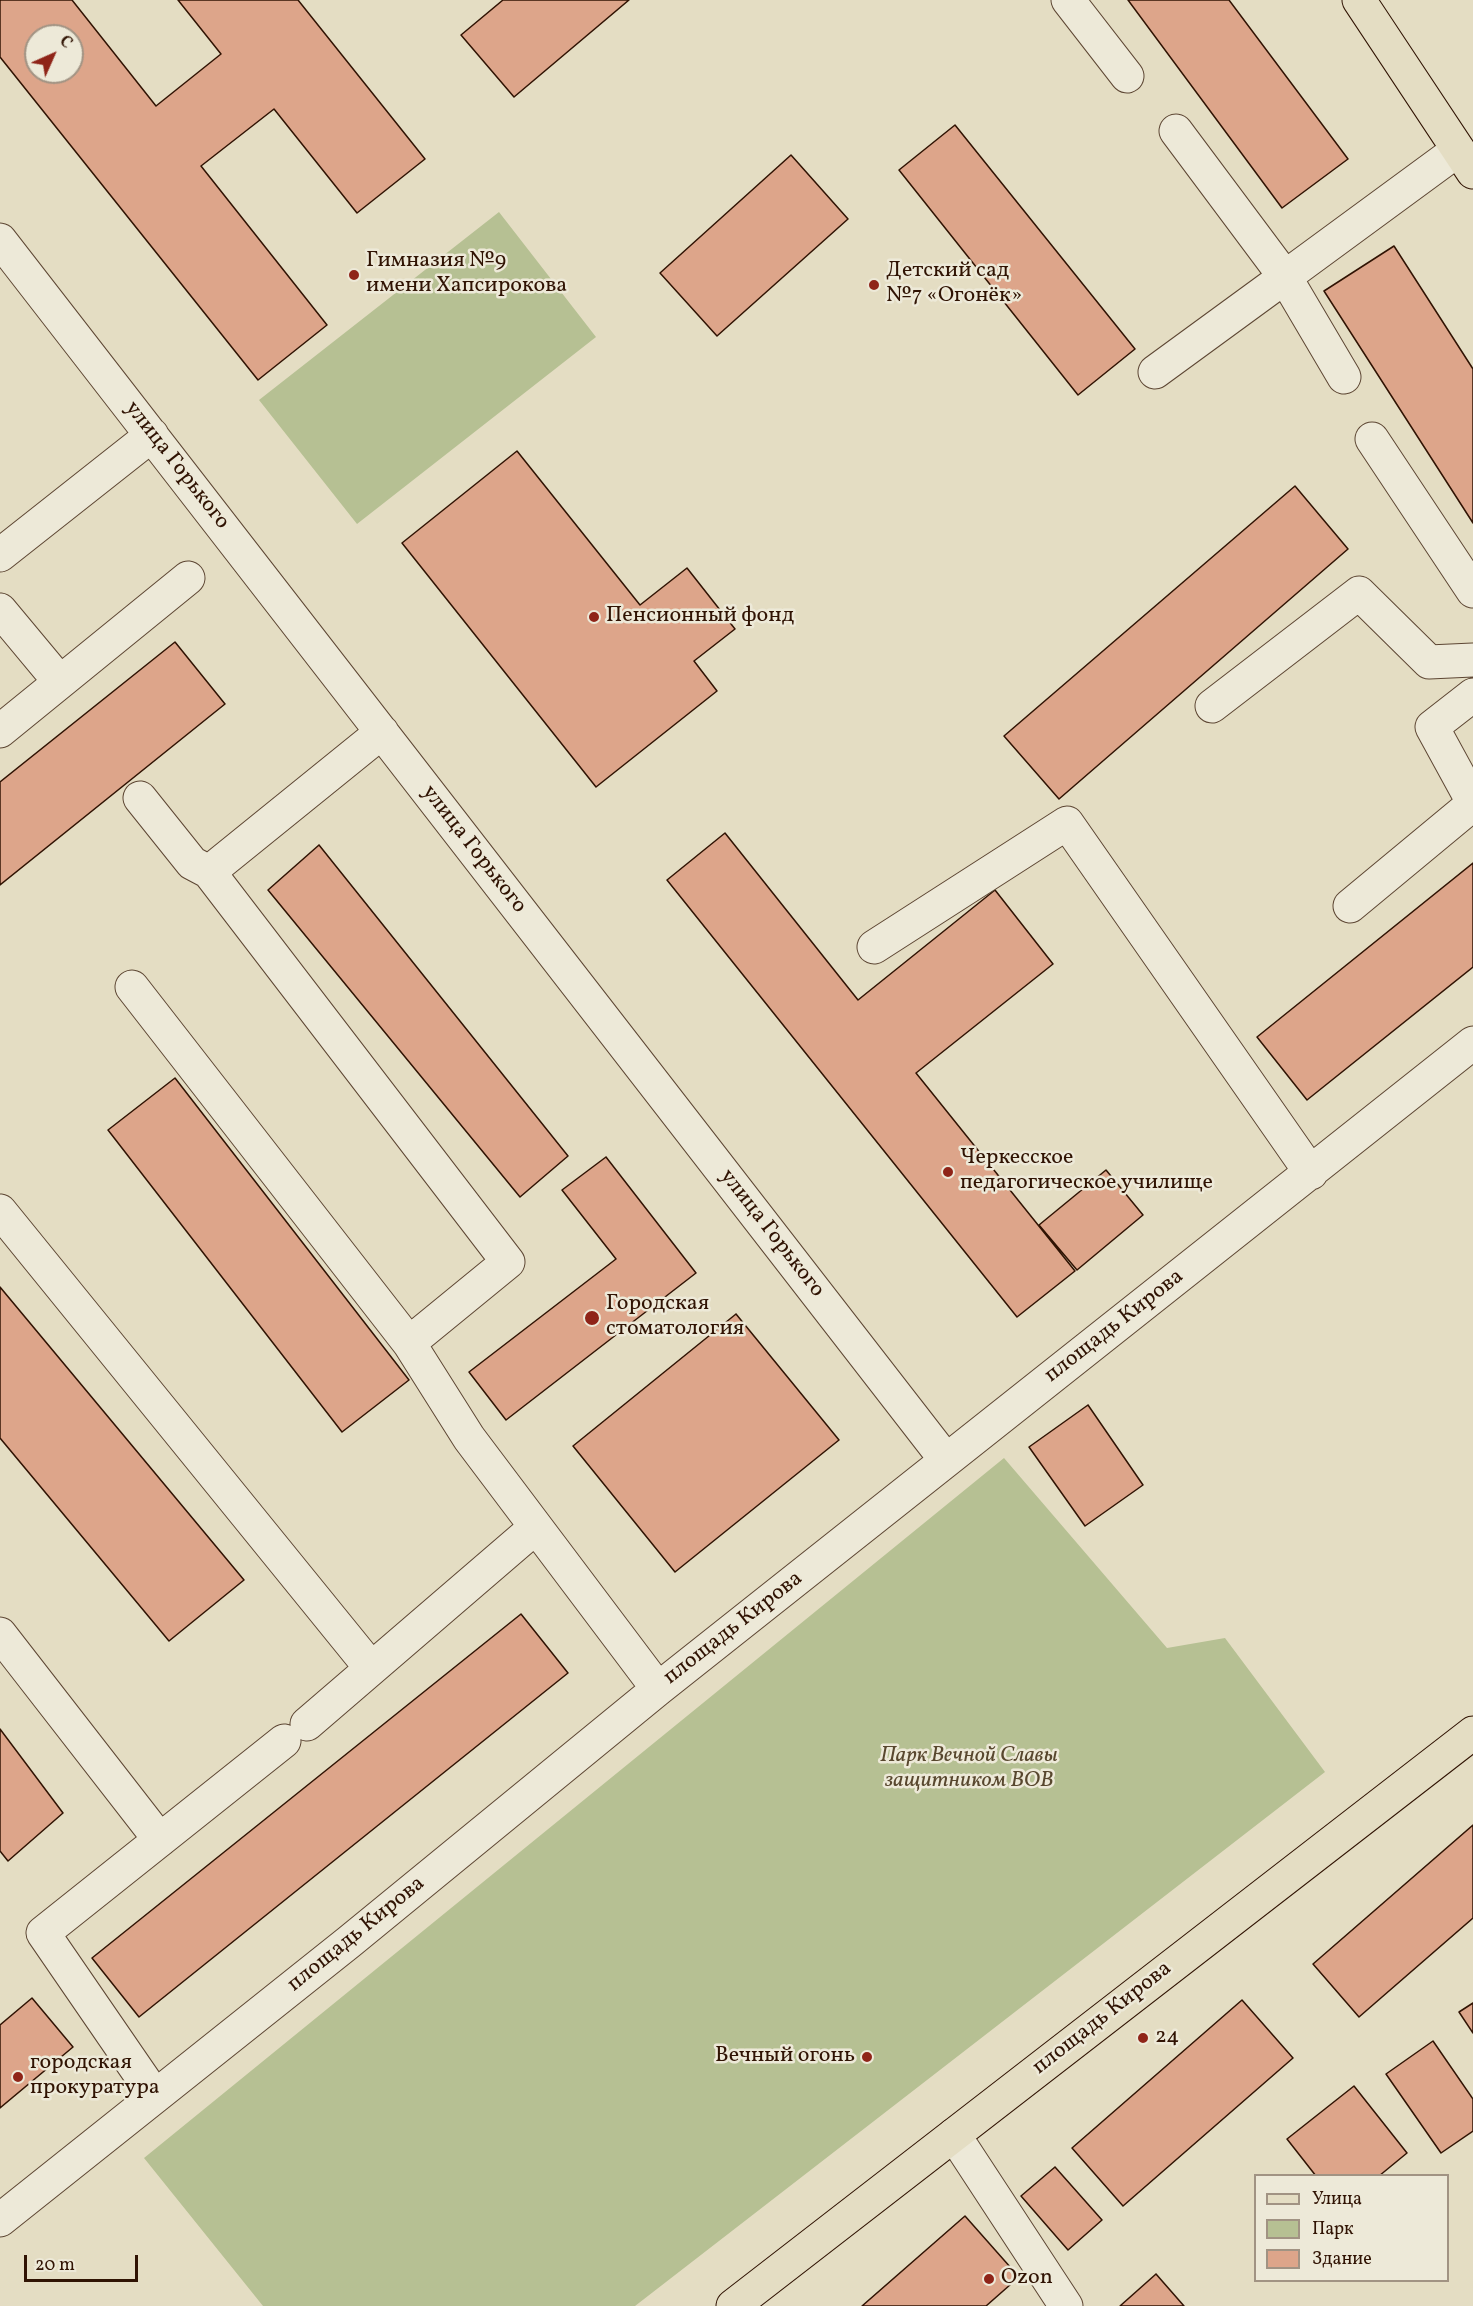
<!DOCTYPE html>
<meta charset="utf-8">
<style>
body{margin:0}
#map{position:relative;width:1473px;height:2306px;overflow:hidden;background:#e4ddc3;font-family:Vollkorn,serif}
canvas{display:block}
.legend{position:absolute;left:1254px;top:2174px;width:195px;height:108px;box-sizing:border-box;background:#ede9d8;border:2px solid #a19383;margin:0;padding:8px 10px;list-style:none;font-size:18px;color:#301303}
.legend li{display:flex;align-items:center;gap:12px;height:30px}
.legend b{width:30px;border:2px solid #a19383}
.north{position:absolute;left:24px;top:24px;width:60px;height:60px;box-sizing:border-box;background:#ede9d8;border:2px solid #a19383;border-radius:50%;rotate:45deg;font-size:16px;font-weight:700;line-height:24px;text-align:center;color:#301303}
.north::after{content:'';display:block;margin:auto;width:21px;height:27px;background:#8f2418;clip-path:polygon(50% 0,100% 100%,50% 72%,0 100%)}
.scale{position:absolute;left:24px;top:2255px;width:114px;height:27px;box-sizing:border-box;border:3px solid #301303;border-top:0;padding-left:8px;font-size:18px;line-height:21px;white-space:nowrap;color:#301303;-webkit-text-stroke:4px #ede9d8;paint-order:stroke}
</style>
<div id="map">
<canvas width="1473" height="2306"></canvas>
<ul class="legend">
<li><b style="height:8px;background:#e4ddc3"></b>Улица</li>
<li><b style="height:16px;background:#b6c093"></b>Парк</li>
<li><b style="height:16px;background:#dda58a"></b>Здание</li>
</ul>
<div class="north">С</div>
<div class="scale">20 m</div>
</div>
<script>
const context = document.querySelector('canvas').getContext('2d');
context.lineJoin = 'round';
function fill(path, color) { context.fillStyle = color; context.fill(path, 'evenodd'); }
const poly = rows => new Path2D(rows.map(r => 'M' + r).join(''));
function stroke(path, color, width, dash) { context.strokeStyle = color; context.lineWidth = width; context.lineCap = dash ? 'butt' : 'round'; context.setLineDash(dash || []); context.stroke(path); }
function write(font, color, halo, rows, align = 'center') {
  context.font = font + ' Vollkorn,serif'; context.lineWidth = 5; context.setLineDash([]); context.textBaseline = 'middle'; context.strokeStyle = halo; context.fillStyle = color; for (const [text, x, y, turn = 0] of rows) {
    context.save(); context.translate(x, y); context.rotate((+turn || 0) * Math.PI / 180); context.textAlign = isNaN(turn) ? turn : align; if (halo) context.strokeText(text, 0, 0); context.fillText(text, 0, 0); context.restore();
  }
}
fill(poly([
 [499,212,596,337,357,524,259,400],
 [1004,1458,1167,1648,1225,1638,1325,1772,635,2306,263,2306,144,2158]
]), '#b6c093');
const building = poly([
 [0,0,72,0,156,106,221,54,178,0,298,0,425,159,357,213,274,109,201,166,327,325,258,380,0,57,0,0],
 [36,36,72,36,72,72,36,72,36,36],
 [503,0,629,0,514,97,461,35,503,0],
 [1128,0,1229,0,1348,159,1282,208,1128,0],
 [955,125,1135,349,1078,395,899,170,955,125],
 [791,155,848,219,717,336,660,273,791,155],
 [1394,246,1473,369,1473,523,1324,291,1394,246],
 [517,451,640,605,687,568,735,629,694,661,717,691,596,787,402,543,517,451],
 [1295,486,1348,549,1059,799,1004,736,1295,486],
 [175,642,225,704,0,885,0,782,175,642],
 [725,833,858,1000,995,890,1053,964,916,1073,1075,1271,1017,1317,667,880,725,833],
 [319,845,568,1156,520,1197,268,890,319,845],
 [1473,863,1473,967,1307,1100,1257,1037,1473,863],
 [175,1078,409,1380,342,1432,108,1130,175,1078],
 [606,1157,696,1273,506,1420,469,1372,616,1259,562,1190,606,1157],
 [1106,1170,1143,1215,1077,1270,1039,1225,1106,1170],
 [0,1287,244,1580,169,1641,0,1438,0,1287],
 [736,1314,839,1440,675,1572,573,1446,736,1314],
 [1088,1405,1143,1485,1085,1526,1029,1447,1088,1405],
 [521,1614,568,1673,139,2017,92,1958,521,1614],
 [0,1729,63,1813,8,1861,0,1851,0,1729],
 [1473,1825,1473,1918,1359,2017,1313,1964,1473,1825],
 [32,1998,73,2047,0,2108,0,2025,32,1998],
 [1242,2000,1293,2058,1123,2206,1072,2148,1242,2000],
 [1473,2003,1473,2033,1459,2012,1473,2003],
 [1433,2041,1473,2099,1473,2131,1441,2153,1386,2074,1433,2041],
 [1354,2086,1407,2153,1379,2176,1316,2176,1287,2139,1354,2086],
 [1055,2167,1102,2220,1068,2250,1021,2196,1055,2167],
 [965,2216,1019,2277,986,2306,862,2306,965,2216],
 [1156,2274,1184,2306,1120,2306,1156,2274]
]);
fill(building, '#dda58a');
stroke(building, '#301303', 1.5);
const minor = poly([
 [1068,0,1127,76],
 [0,240,946,1460],
 [1155,372,1285,277,1176,131],
 [1344,377,1285,277,1458,150],
 [1372,439,1473,591],
 [0,555,152,435],
 [0,610,60,682],
 [1473,695,1432,727,1473,802],
 [1212,706,1359,593,1429,662,1473,660],
 [0,731,188,578],
 [382,732,209,872,508,1262,409,1343],
 [140,798,192,863,209,872],
 [1350,906,1473,804],
 [874,947,1067,823,1311,1173],
 [132,987,409,1343,469,1438,658,1689],
 [0,1211,371,1668],
 [0,1634,160,1840],
 [307,1724,536,1527],
 [155,2096,43,1933,284,1741],
 [954,2135,1066,2306],
 [0,2220,349,1942,658,1689,1473,1043]
]);
const major = poly([
 [1359,0,1473,172],
 [733,2306,1473,1733]
]);
stroke(minor, '#5d4633', 35);
stroke(major, '#301303', 35);
stroke(minor, '#ede9d8', 33);
stroke(major, '#e4ddc3', 33);
for (const [x, y, r, color] of [
 [354,275,6,"#8f2418"],
 [874,285,6,"#8f2418"],
 [594,617,6,"#8f2418"],
 [948,1172,6,"#8f2418"],
 [592,1318,8,"#8f2418"],
 [1143,2038,6,"#8f2418"],
 [867,2057,6,"#8f2418"],
 [18,2077,6,"#8f2418"],
 [989,2279,6,"#8f2418"]
]) { const dot = new Path2D(); dot.arc(x, y, r, 0, 2 * Math.PI); context.fillStyle = color; context.fill(dot); stroke(dot, '#ede9d8', 2); }
write('22px', '#301303', '#ede9d8', [
 ["Гимназия №9",366,262],
 ["имени Хапсирокова",366,287],
 ["Детский сад",886,272],
 ["№7 «Огонёк»",886,297],
 ["Пенсионный фонд",606,617],
 ["Черкесское",960,1159],
 ["педагогическое училище",960,1184],
 ["Городская",606,1305],
 ["стоматология",606,1330],
 ["24",1155,2038],
 ["Вечный огонь",855,2057,"right"],
 ["городская",30,2064],
 ["прокуратура",30,2089],
 ["Ozon",1001,2279]
], 'left');
write('22px', '#301303', '#ede9d8', [
 ["улица Горького",176,466,52],
 ["улица Горького",473,850,52],
 ["улица Горького",771,1234,52],
 ["площадь Кирова",1115,1327,-38],
 ["площадь Кирова",734,1629,-38],
 ["площадь Кирова",357,1935,-39],
 ["площадь Кирова",1103,2019,-38]
]);
write('italic 22px', '#58472e', '#ede9d8', [
 ["Парк Вечной Славы",969,1757],
 ["защитником ВОВ",969,1782]
]);
</script>
